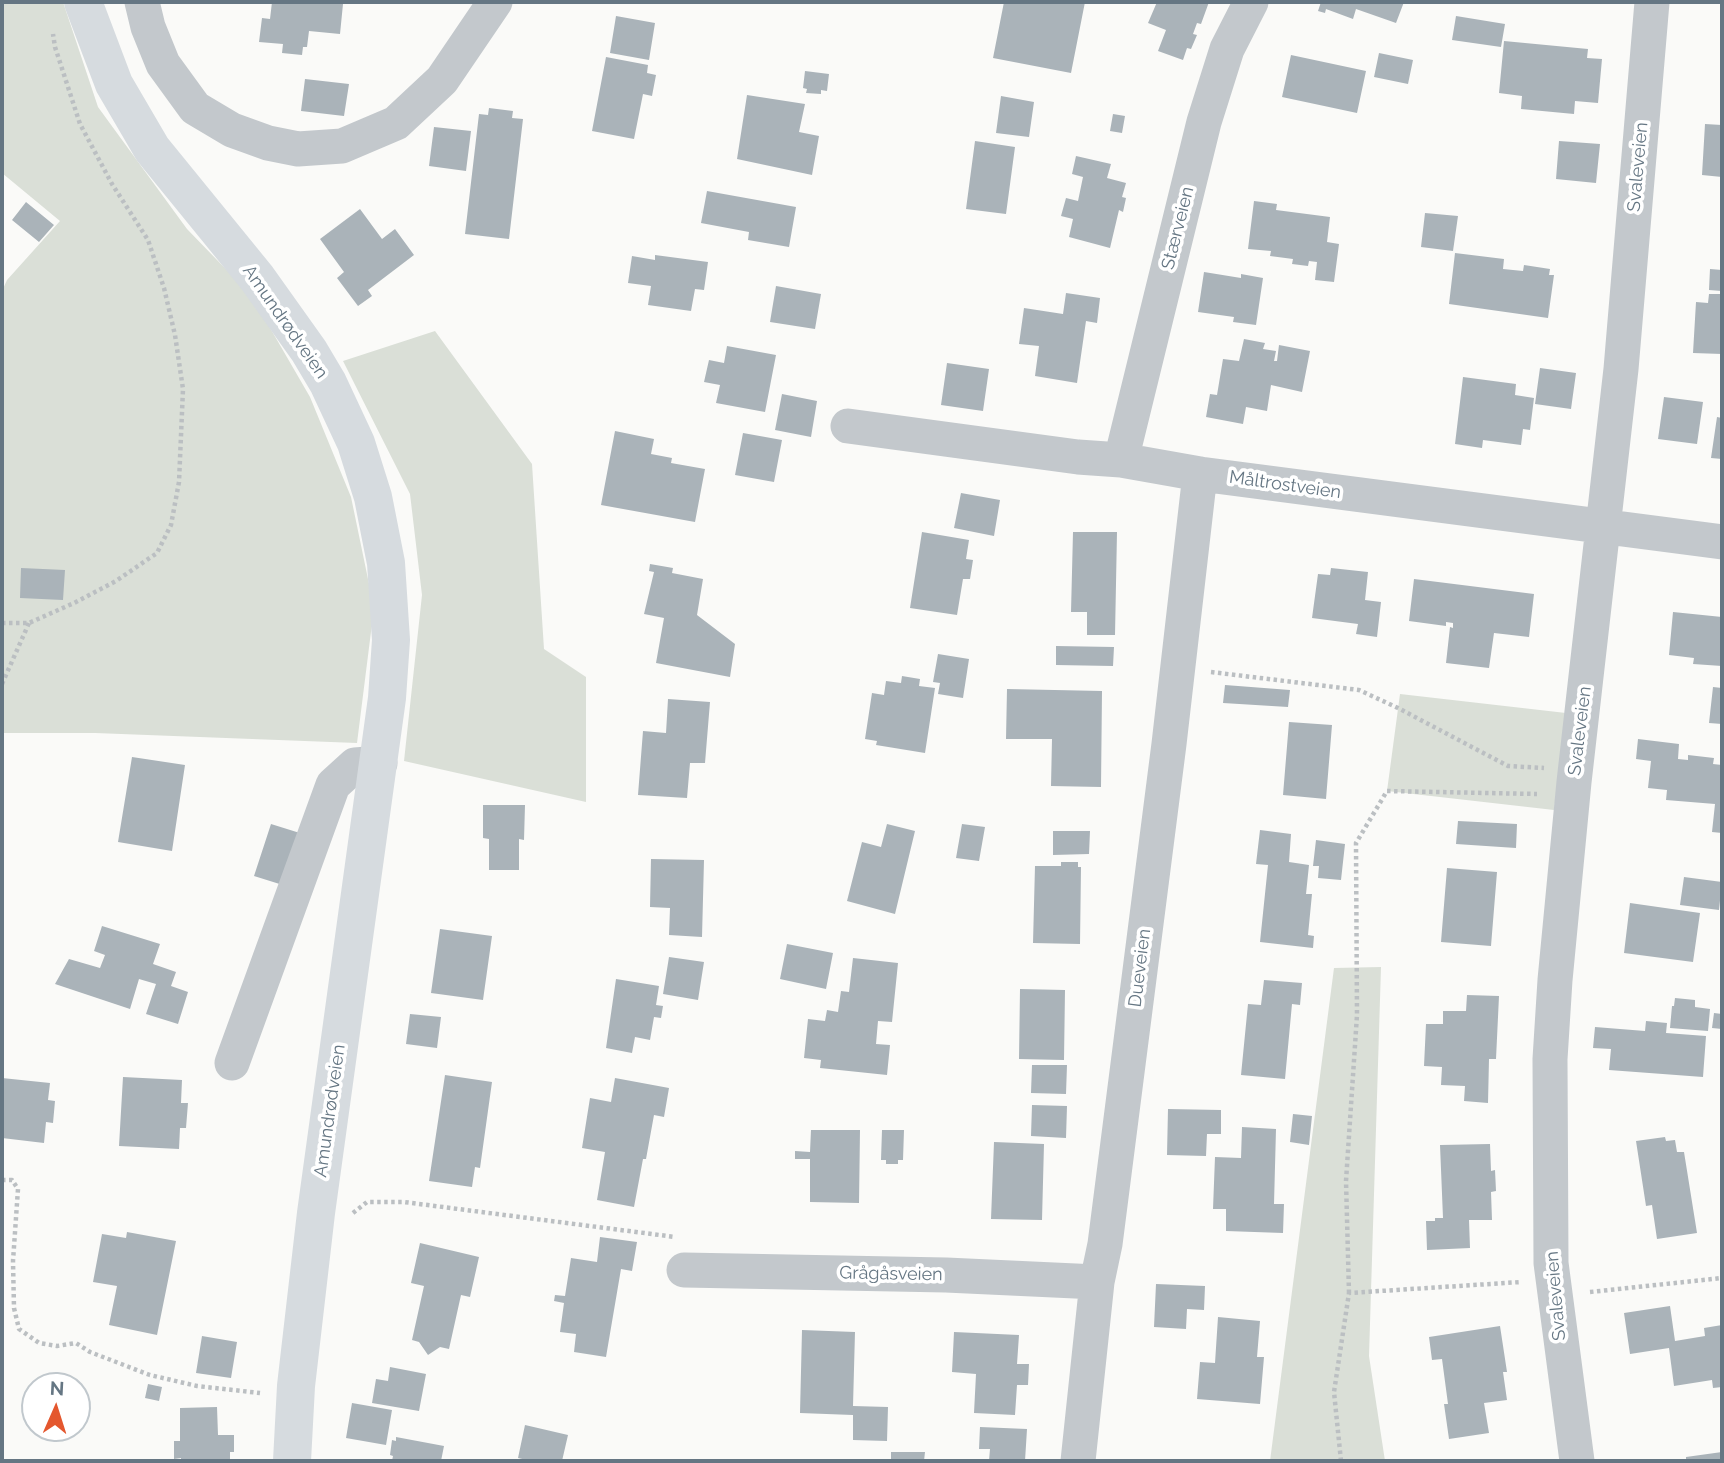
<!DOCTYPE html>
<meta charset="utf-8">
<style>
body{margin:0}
#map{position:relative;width:1724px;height:1463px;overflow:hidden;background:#fafaf8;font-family:Raleway,sans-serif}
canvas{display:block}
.frame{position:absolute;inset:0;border:4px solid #657683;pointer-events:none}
.north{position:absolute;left:21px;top:1372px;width:70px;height:70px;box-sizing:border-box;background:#fff;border:2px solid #c1c8cd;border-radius:50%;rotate:3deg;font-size:19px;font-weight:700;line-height:28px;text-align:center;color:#657683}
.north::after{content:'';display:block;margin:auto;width:24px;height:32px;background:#e4572e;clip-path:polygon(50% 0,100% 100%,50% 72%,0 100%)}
</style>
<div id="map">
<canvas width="1724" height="1463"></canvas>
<div class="frame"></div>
<div class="north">N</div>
</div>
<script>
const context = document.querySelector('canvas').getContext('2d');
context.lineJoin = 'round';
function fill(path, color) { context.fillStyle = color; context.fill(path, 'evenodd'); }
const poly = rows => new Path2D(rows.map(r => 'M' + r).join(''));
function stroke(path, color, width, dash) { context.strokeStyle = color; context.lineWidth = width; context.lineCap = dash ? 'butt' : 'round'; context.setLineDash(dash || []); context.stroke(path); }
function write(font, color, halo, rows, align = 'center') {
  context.font = font + ' Raleway,sans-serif'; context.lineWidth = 7; context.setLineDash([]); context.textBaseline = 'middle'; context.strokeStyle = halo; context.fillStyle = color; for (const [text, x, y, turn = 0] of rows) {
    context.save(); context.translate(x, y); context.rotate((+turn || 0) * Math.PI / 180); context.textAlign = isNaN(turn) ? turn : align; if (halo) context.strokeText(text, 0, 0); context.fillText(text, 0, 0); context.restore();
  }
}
fill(poly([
 [2,2,63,2,98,107,187,229,251,295,310,397,351,497,374,608,357,743,95,733,2,733,2,291,7,280,60,221,2,173],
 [435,331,532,464,544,649,586,677,586,802,404,761,422,595,410,494,343,361],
 [1400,694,1566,713,1554,810,1387,791],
 [1381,967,1369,1356,1385,1461,1270,1461,1334,968]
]), '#dadfd7');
fill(poly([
 [272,2,343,4,340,34,309,31,307,47,303,47,302,55,282,53,283,44,259,42,262,18,270,19],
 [1004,2,1085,2,1071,73,993,58],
 [1157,2,1209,2,1201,24,1197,23,1193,34,1197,35,1191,49,1187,48,1183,60,1158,51,1166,30,1148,23],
 [1321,2,1404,2,1396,23,1356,9,1353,19,1326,9,1325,13,1318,11],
 [616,16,655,23,649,60,610,53],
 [1456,16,1505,24,1501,47,1452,40],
 [1504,41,1588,49,1587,58,1602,59,1598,103,1575,101,1574,114,1521,109,1522,96,1499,93],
 [1379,53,1413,60,1408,84,1374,77],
 [1291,55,1366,71,1357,113,1282,97],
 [606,57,648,65,647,73,656,75,652,96,643,94,634,139,592,131],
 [805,71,829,74,827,91,821,90,821,94,806,93,807,89,803,88],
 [305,79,349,84,344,116,301,111],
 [747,95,805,104,799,132,819,136,812,175,737,159],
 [1001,96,1034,102,1029,137,996,133],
 [489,108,513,111,512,118,523,119,509,239,465,234,479,114,488,115],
 [1113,114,1125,116,1122,133,1110,131],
 [1705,124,1722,125,1722,177,1702,175],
 [434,127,471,131,466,171,429,166],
 [975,141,1015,147,1006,214,966,209],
 [1559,141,1600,144,1596,183,1556,179],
 [1076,156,1111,164,1107,178,1126,183,1122,197,1126,198,1123,212,1119,210,1110,248,1069,237,1073,219,1061,216,1066,198,1078,201,1083,177,1072,174],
 [707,191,796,207,789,247,748,240,749,232,701,223],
 [1254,201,1277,204,1276,210,1330,217,1327,242,1339,244,1334,282,1315,280,1317,262,1309,261,1308,266,1292,264,1293,259,1270,256,1271,251,1248,249],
 [26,202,54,225,39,242,12,220],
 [360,209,382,239,395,229,414,255,368,290,372,296,358,306,337,278,344,272,320,239],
 [1425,213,1458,216,1453,251,1421,247],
 [1455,253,1504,259,1503,269,1523,271,1524,265,1550,269,1549,275,1554,275,1548,318,1449,304],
 [655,255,708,262,704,290,695,289,691,311,648,305,651,286,628,283,632,256,655,260],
 [1710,269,1722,270,1722,291,1709,290],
 [1204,272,1241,278,1241,274,1263,278,1256,325,1233,322,1234,317,1198,312],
 [776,286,821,294,815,329,770,322],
 [1066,293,1100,298,1097,323,1086,321,1077,383,1035,376,1039,346,1019,344,1024,308,1063,314],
 [1709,294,1722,294,1722,354,1693,353,1696,302,1708,303],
 [1244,339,1265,343,1263,349,1276,351,1274,361,1277,361,1279,345,1310,351,1302,392,1271,385,1267,411,1246,407,1243,424,1206,417,1210,394,1217,395,1223,359,1239,361],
 [727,346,776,355,765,412,716,403,720,385,704,382,709,360,724,363],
 [947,363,989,369,983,411,941,405],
 [1540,368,1576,373,1571,409,1535,404],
 [1463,377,1516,384,1515,395,1534,398,1530,430,1523,429,1521,445,1483,440,1482,448,1455,444],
 [782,394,817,401,811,437,775,430],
 [1664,397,1703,402,1697,444,1658,439],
 [1717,417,1722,418,1722,459,1711,458],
 [615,431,654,439,651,454,672,458,671,463,705,469,695,522,601,505],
 [743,433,782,440,774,482,735,475],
 [961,493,1000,500,994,536,954,528],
 [922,532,969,540,966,559,973,560,970,579,963,579,957,615,910,608],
 [1073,532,1117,532,1115,635,1087,635,1087,612,1071,612],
 [650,564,673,568,672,573,703,579,697,615,735,644,730,677,656,663,664,618,644,614,654,572,649,571],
 [21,568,65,570,63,600,20,598],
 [1331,568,1368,572,1365,600,1381,602,1377,637,1356,634,1358,624,1312,618,1318,574,1330,575],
 [1414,579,1534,594,1529,637,1494,633,1489,668,1446,663,1450,627,1453,628,1453,623,1446,622,1446,626,1409,621],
 [1673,612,1722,617,1722,666,1693,664,1694,658,1669,655],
 [1056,646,1114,647,1113,666,1056,665],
 [938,654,969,659,963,698,938,694,940,683,933,682],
 [902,676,920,679,919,686,935,688,925,753,876,745,877,741,865,739,872,693,884,695,886,681,901,683],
 [1225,685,1290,690,1288,707,1223,703],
 [1713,687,1722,688,1722,724,1709,723],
 [1007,689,1102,691,1101,787,1051,786,1052,739,1006,739],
 [668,699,710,702,705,763,690,763,687,798,638,795,643,731,666,733],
 [1289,722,1332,725,1326,799,1283,795],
 [1638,739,1679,744,1678,759,1688,760,1688,755,1714,758,1713,764,1722,765,1722,833,1712,832,1715,804,1666,800,1667,790,1648,788,1651,761,1636,759],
 [132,757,185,765,172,851,118,842],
 [483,805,525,805,524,840,519,839,519,870,489,870,489,839,483,838],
 [1458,821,1517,824,1516,848,1456,844],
 [271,824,303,834,286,886,254,876],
 [887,824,915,831,895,914,847,901,862,842,881,847],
 [962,824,985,827,979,861,956,858],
 [1260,830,1291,834,1289,862,1309,865,1306,894,1312,894,1308,935,1314,936,1313,948,1260,942,1268,865,1256,864],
 [1053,831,1090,831,1089,854,1053,855],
 [1316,840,1345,844,1341,880,1318,878,1319,866,1313,866],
 [651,859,704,860,702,937,669,935,670,908,650,907],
 [1061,862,1078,862,1078,867,1081,867,1080,944,1033,943,1035,866,1061,866],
 [1447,868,1497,872,1491,946,1441,942],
 [1684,877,1722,882,1719,910,1680,905],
 [1630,903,1700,913,1693,962,1624,953],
 [102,926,160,944,153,964,176,972,171,986,188,992,178,1024,146,1014,156,984,139,979,130,1009,55,984,69,959,100,968,105,955,94,951],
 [440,929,492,936,483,1000,431,993],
 [787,944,833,953,826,989,780,979],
 [669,957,704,962,698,1000,663,994],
 [853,958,898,963,892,1022,878,1021,876,1044,890,1045,887,1075,820,1068,821,1060,804,1058,808,1019,825,1021,827,1010,838,1012,841,991,849,992],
 [616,979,659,986,656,1005,663,1006,661,1018,654,1017,650,1040,635,1037,632,1053,606,1048],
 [1264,980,1302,983,1300,1005,1292,1004,1285,1079,1241,1075,1248,1004,1261,1005],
 [1020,989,1065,990,1064,1060,1019,1059],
 [1467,995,1499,996,1496,1059,1489,1059,1488,1103,1464,1101,1465,1086,1441,1085,1442,1067,1424,1066,1426,1024,1443,1024,1443,1011,1466,1011],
 [1675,998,1695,1000,1695,1007,1710,1009,1708,1031,1670,1028,1672,1006,1674,1006],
 [1714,1013,1722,1014,1722,1029,1712,1028],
 [410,1014,441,1017,437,1048,406,1044],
 [1646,1021,1667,1023,1666,1033,1706,1036,1703,1077,1609,1070,1611,1049,1593,1048,1595,1027,1645,1031],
 [1032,1065,1067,1065,1066,1094,1031,1093],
 [445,1075,492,1082,480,1168,475,1167,472,1187,429,1181],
 [123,1077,182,1080,181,1103,188,1103,186,1128,180,1128,179,1149,119,1146],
 [2,1078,50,1083,48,1100,55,1101,53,1123,46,1122,44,1143,2,1138],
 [615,1078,669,1088,664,1117,654,1115,646,1159,643,1159,634,1207,597,1200,605,1152,582,1148,590,1098,611,1102],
 [1032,1105,1067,1106,1066,1138,1031,1136],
 [1168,1109,1221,1110,1221,1134,1207,1134,1206,1156,1167,1155],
 [1293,1114,1312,1116,1309,1145,1290,1142],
 [1242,1127,1276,1129,1274,1204,1284,1204,1283,1233,1226,1231,1226,1209,1213,1209,1215,1157,1241,1158],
 [811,1130,860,1130,859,1203,810,1202,810,1159,795,1159,795,1151,810,1152],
 [882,1130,904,1130,903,1160,898,1160,898,1164,886,1164,886,1160,881,1160],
 [1665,1137,1666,1141,1675,1140,1677,1152,1684,1152,1697,1233,1657,1239,1652,1205,1646,1206,1636,1141],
 [994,1142,1044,1144,1042,1220,991,1219],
 [1490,1144,1491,1171,1495,1170,1496,1191,1491,1192,1492,1220,1469,1220,1470,1248,1427,1250,1426,1221,1435,1221,1435,1218,1443,1218,1440,1145],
 [127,1232,176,1241,157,1335,109,1325,117,1286,93,1282,102,1234,126,1238],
 [600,1237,637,1242,632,1271,621,1269,606,1357,574,1352,576,1334,560,1332,564,1303,554,1301,555,1295,565,1296,571,1258,597,1262],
 [420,1243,479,1257,470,1297,461,1295,449,1349,440,1347,428,1355,419,1342,412,1340,424,1286,411,1283],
 [1156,1284,1205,1286,1204,1310,1187,1309,1186,1329,1154,1327],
 [1670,1306,1675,1341,1705,1336,1704,1328,1722,1325,1722,1387,1713,1388,1712,1380,1674,1386,1669,1348,1630,1354,1624,1313],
 [1218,1317,1260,1321,1257,1357,1264,1357,1260,1404,1197,1399,1200,1362,1215,1363],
 [1500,1326,1507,1372,1503,1372,1507,1400,1484,1403,1489,1433,1449,1439,1444,1404,1448,1404,1442,1359,1432,1360,1429,1337],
 [802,1330,855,1332,853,1406,888,1407,887,1441,853,1440,853,1415,800,1413],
 [954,1332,1019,1335,1017,1364,1029,1364,1028,1385,1017,1385,1015,1415,974,1413,976,1374,952,1372],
 [202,1336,237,1342,231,1378,196,1373],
 [390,1367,426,1374,419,1411,372,1403,376,1379,388,1381],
 [148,1384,162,1387,159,1401,145,1398],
 [352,1403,392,1410,386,1445,346,1438],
 [217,1407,218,1435,234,1435,234,1452,230,1452,230,1461,181,1461,181,1458,174,1459,174,1441,180,1441,180,1408],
 [525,1425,568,1435,562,1461,531,1461,518,1458],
 [980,1427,1027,1429,1025,1461,989,1461,990,1449,979,1449],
 [396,1437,444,1446,441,1461,392,1461,393,1456,390,1455,392,1440,396,1441],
 [891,1452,925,1452,924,1461,891,1461],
 [1722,1452,1722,1461,1686,1461,1686,1457]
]), '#aab3b9');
stroke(poly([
 [2,623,29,623,74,603,116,581,157,553,171,525,179,482,183,389,175,335,164,288,148,240,112,184,80,124,55,47,53,34],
 [1211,672,1359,690,1398,708,1508,766,1544,768],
 [2,684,29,623],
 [2,1180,12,1180,18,1189,13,1261,14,1308,19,1329,39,1343,57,1346,76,1343,90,1352,150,1375,197,1386,260,1393],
 [353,1213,367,1202,404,1202,675,1237],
 [1590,1292,1722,1278],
 [1349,1293,1346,1181,1357,1015,1356,843,1387,791,1537,794],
 [1341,1461,1334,1392,1349,1293,1521,1282]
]), '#bbbfc2', 4.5, [3.5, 3.5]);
stroke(poly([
 [142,2,148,27,163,64,195,108,232,130,268,143,298,149,342,146,396,123,442,80,495,2],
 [848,426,1078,457,1121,460,1200,474,1722,542],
 [1121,460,1204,122,1227,49,1251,2],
 [232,1063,333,785,355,765,380,763],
 [684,1270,946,1275,1097,1282],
 [1078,1461,1097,1282,1105,1244,1169,744,1200,474],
 [1577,1461,1551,1263,1550,1059,1555,980,1574,782,1621,369,1652,2]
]), '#c3c8cc', 35);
stroke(poly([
 [83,2,114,84,152,149,257,278,309,351,328,383,356,443,373,497,386,563,391,640,387,698,316,1213,296,1386,292,1461]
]), '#d6dbdf', 38);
write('18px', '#657683', '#fff', [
 ["Svaleveien",1638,167,-85],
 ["Stærveien",1178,228,-76],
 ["Amundrødveien",285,322,55],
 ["Måltrostveien",1285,485,8],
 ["Svaleveien",1580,731,-83],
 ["Dueveien",1140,968,-83],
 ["Amundrødveien",330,1111,-82],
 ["Grågåsveien",891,1274,1],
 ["Svaleveien",1556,1296,-95]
]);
</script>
